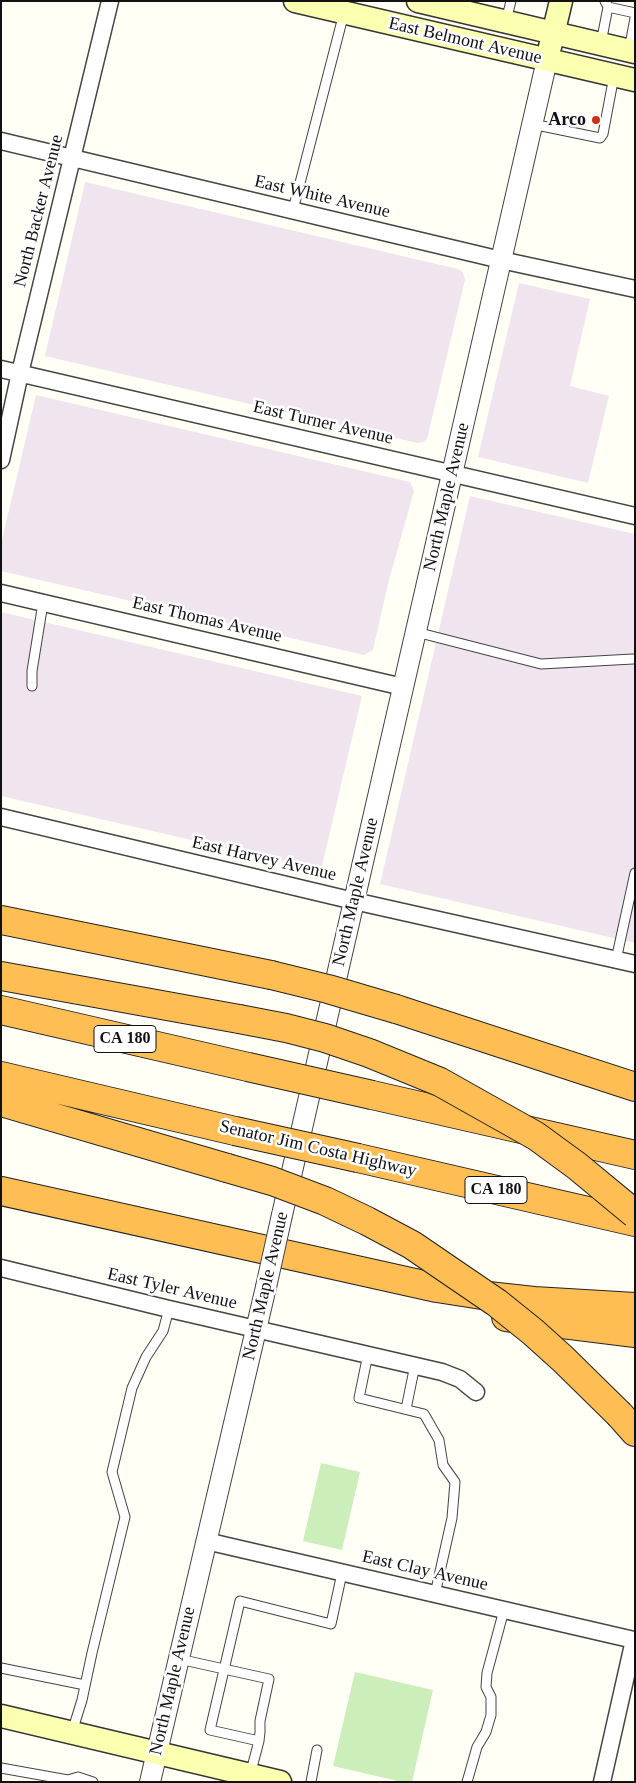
<!DOCTYPE html>
<style>
body{margin:0}
#map{position:relative;width:636px;height:1783px;overflow:hidden;background:#fffff5;font-family:"Times New Roman",serif}
canvas{display:block}
.frame{position:absolute;inset:0;border:2px solid #111;pointer-events:none}
</style>
<div id="map">
<canvas width="636" height="1783"></canvas>
<div class="frame"></div>
</div>
<script>
const context = document.querySelector('canvas').getContext('2d');
context.lineJoin = 'round';
function fill(path, color) { context.fillStyle = color; context.fill(path, 'evenodd'); }
const poly = rows => new Path2D(rows.map(r => 'M' + r).join(''));
function stroke(path, color, width, dash) { context.strokeStyle = color; context.lineWidth = width; context.lineCap = dash ? 'butt' : 'round'; context.setLineDash(dash || []); context.stroke(path); }
function write(font, color, halo, rows, align = 'center') {
  context.font = font + ' "Times New Roman",serif'; context.lineWidth = 5; context.setLineDash([]); context.textBaseline = 'middle'; context.strokeStyle = halo; context.fillStyle = color; for (const [text, x, y, turn = 0] of rows) {
    context.save(); context.translate(x, y); context.rotate((+turn || 0) * Math.PI / 180); context.textAlign = isNaN(turn) ? turn : align; if (halo) context.strokeText(text, 0, 0); context.fillText(text, 0, 0); context.restore();
  }
}
fill(poly([
 [85,182,458,269,463,272,465,280,427,439,424,442,417,443,45,356],
 [519,283,590,299,570,386,609,396,588,483,478,457],
 [36,395,410,482,414,491,389,580,373,650,364,655,1,571,1,544],
 [470,496,635,534,635,943,380,884],
 [1,612,362,696,321,870,1,796]
]), '#f0e5ef');
fill(poly([
 [321,1463,360,1472,342,1550,303,1541],
 [355,1672,433,1690,412,1782,402,1782,333,1766]
]), '#cceeba');
const service = poly([
 [605,1,608,7,635,13],
 [506,21,511,1],
 [601,43,608,7],
 [629,50,635,18],
 [532,124,600,138,603,134,614,76],
 [293,210,344,13],
 [416,632,541,664,633,659],
 [32,686,32,671,43,603],
 [616,960,635,873],
 [368,1354,359,1398,424,1414,439,1440,443,1465,455,1482,452,1518,435,1594],
 [406,1409,415,1365],
 [179,1659,269,1679,260,1721,260,1732,259,1741,250,1775],
 [1,1668,85,1685],
 [72,1732,82,1700,92,1653,125,1517,112,1472,132,1388,146,1357,163,1331,169,1309],
 [259,1741,210,1730,240,1601,331,1624,342,1573],
 [1,1768,68,1780,78,1777,93,1782],
 [311,1782,317,1750],
 [467,1782,477,1747,486,1732,491,1715,491,1697,486,1687,487,1673,504,1610]
]);
const minor = poly([
 [1,141,501,260,635,289],
 [1,369,635,516],
 [1,460,20,373,110,1],
 [1,593,403,687],
 [1,817,354,901,635,964],
 [1,1268,169,1309,442,1372,460,1379,476,1392],
 [206,1541,634,1640,602,1782]
]);
const tertiary = poly([
 [282,1215,547,60],
 [150,1782,266,1287]
]);
const secondary = poly([
 [295,1,635,80],
 [418,1,635,52],
 [550,47,561,1],
 [1,1716,280,1782]
]);
const motorway = poly([
 [1,920,271,975],
 [1,976,239,1019],
 [396,1009,635,1087],
 [1,1010,248,1067],
 [1,1076,235,1131],
 [372,1095,635,1155],
 [1,1102,227,1168],
 [358,1158,635,1222],
 [1,1191,437,1288,488,1296,534,1301,635,1307],
 [506,1317,635,1333],
 [620,1415,635,1432]
]);
stroke(service, '#444', 11);
stroke(minor, '#444', 19);
stroke(tertiary, '#444', 22);
stroke(secondary, '#333', 25);
stroke(motorway, '#222', 30);
stroke(service, '#fff', 9);
stroke(minor, '#fff', 16);
stroke(tertiary, '#fff', 20);
stroke(secondary, '#fbffb0', 22);
stroke(motorway, '#ffbe53', 28);
const tertiaryBridge = poly([
 [266,1287,282,1215]
]);
const motorwayBridge = poly([
 [271,975,328,989,396,1009],
 [239,1019,286,1028,325,1038,369,1053,440,1082,536,1136,577,1166,635,1214],
 [248,1067,372,1095],
 [235,1131,358,1158],
 [227,1168,272,1181,325,1201,367,1221,412,1245,497,1303,533,1332,563,1359,620,1415]
]);
stroke(tertiaryBridge, '#444', 22, []);
stroke(motorwayBridge, '#222', 30, []);
stroke(tertiaryBridge, '#fff', 20);
stroke(motorwayBridge, '#ffbe53', 28);
for (const [x, y, r, color] of [
 [596,120,5,"#d02f1a"]
]) { const dot = new Path2D(); dot.arc(x, y, r, 0, 2 * Math.PI); context.fillStyle = color; context.fill(dot); stroke(dot, '#fff', 2); }
for (const [x, y, w] of [
 [125,1039,62],
 [496,1190,62]
]) { const box = new Path2D(); box.roundRect(x - w / 2, y - 13.5, w, 27, 4); context.fillStyle = '#fff'; context.fill(box); stroke(box, '#111', 1); }
write('bold 16px', '#111', null, [
 ["CA 180",125,1039],
 ["CA 180",496,1190]
]);
write('18px', '#111', '#fff', [
 ["East Belmont Avenue",465,41,13],
 ["East White Avenue",322,197,13],
 ["North Backer Avenue",39,211,-76],
 ["East Turner Avenue",323,423,13],
 ["North Maple Avenue",447,497,-77],
 ["East Thomas Avenue",207,620,13],
 ["East Harvey Avenue",264,859,13],
 ["North Maple Avenue",356,892,-77],
 ["Senator Jim Costa Highway",318,1149,13],
 ["North Maple Avenue",266,1286,-77],
 ["East Tyler Avenue",172,1289,13],
 ["East Clay Avenue",425,1571,13],
 ["North Maple Avenue",173,1681,-77]
]);
write('bold 18px', '#111', '#fff', [
 ["Arco",586,120]
], 'right');
</script>
